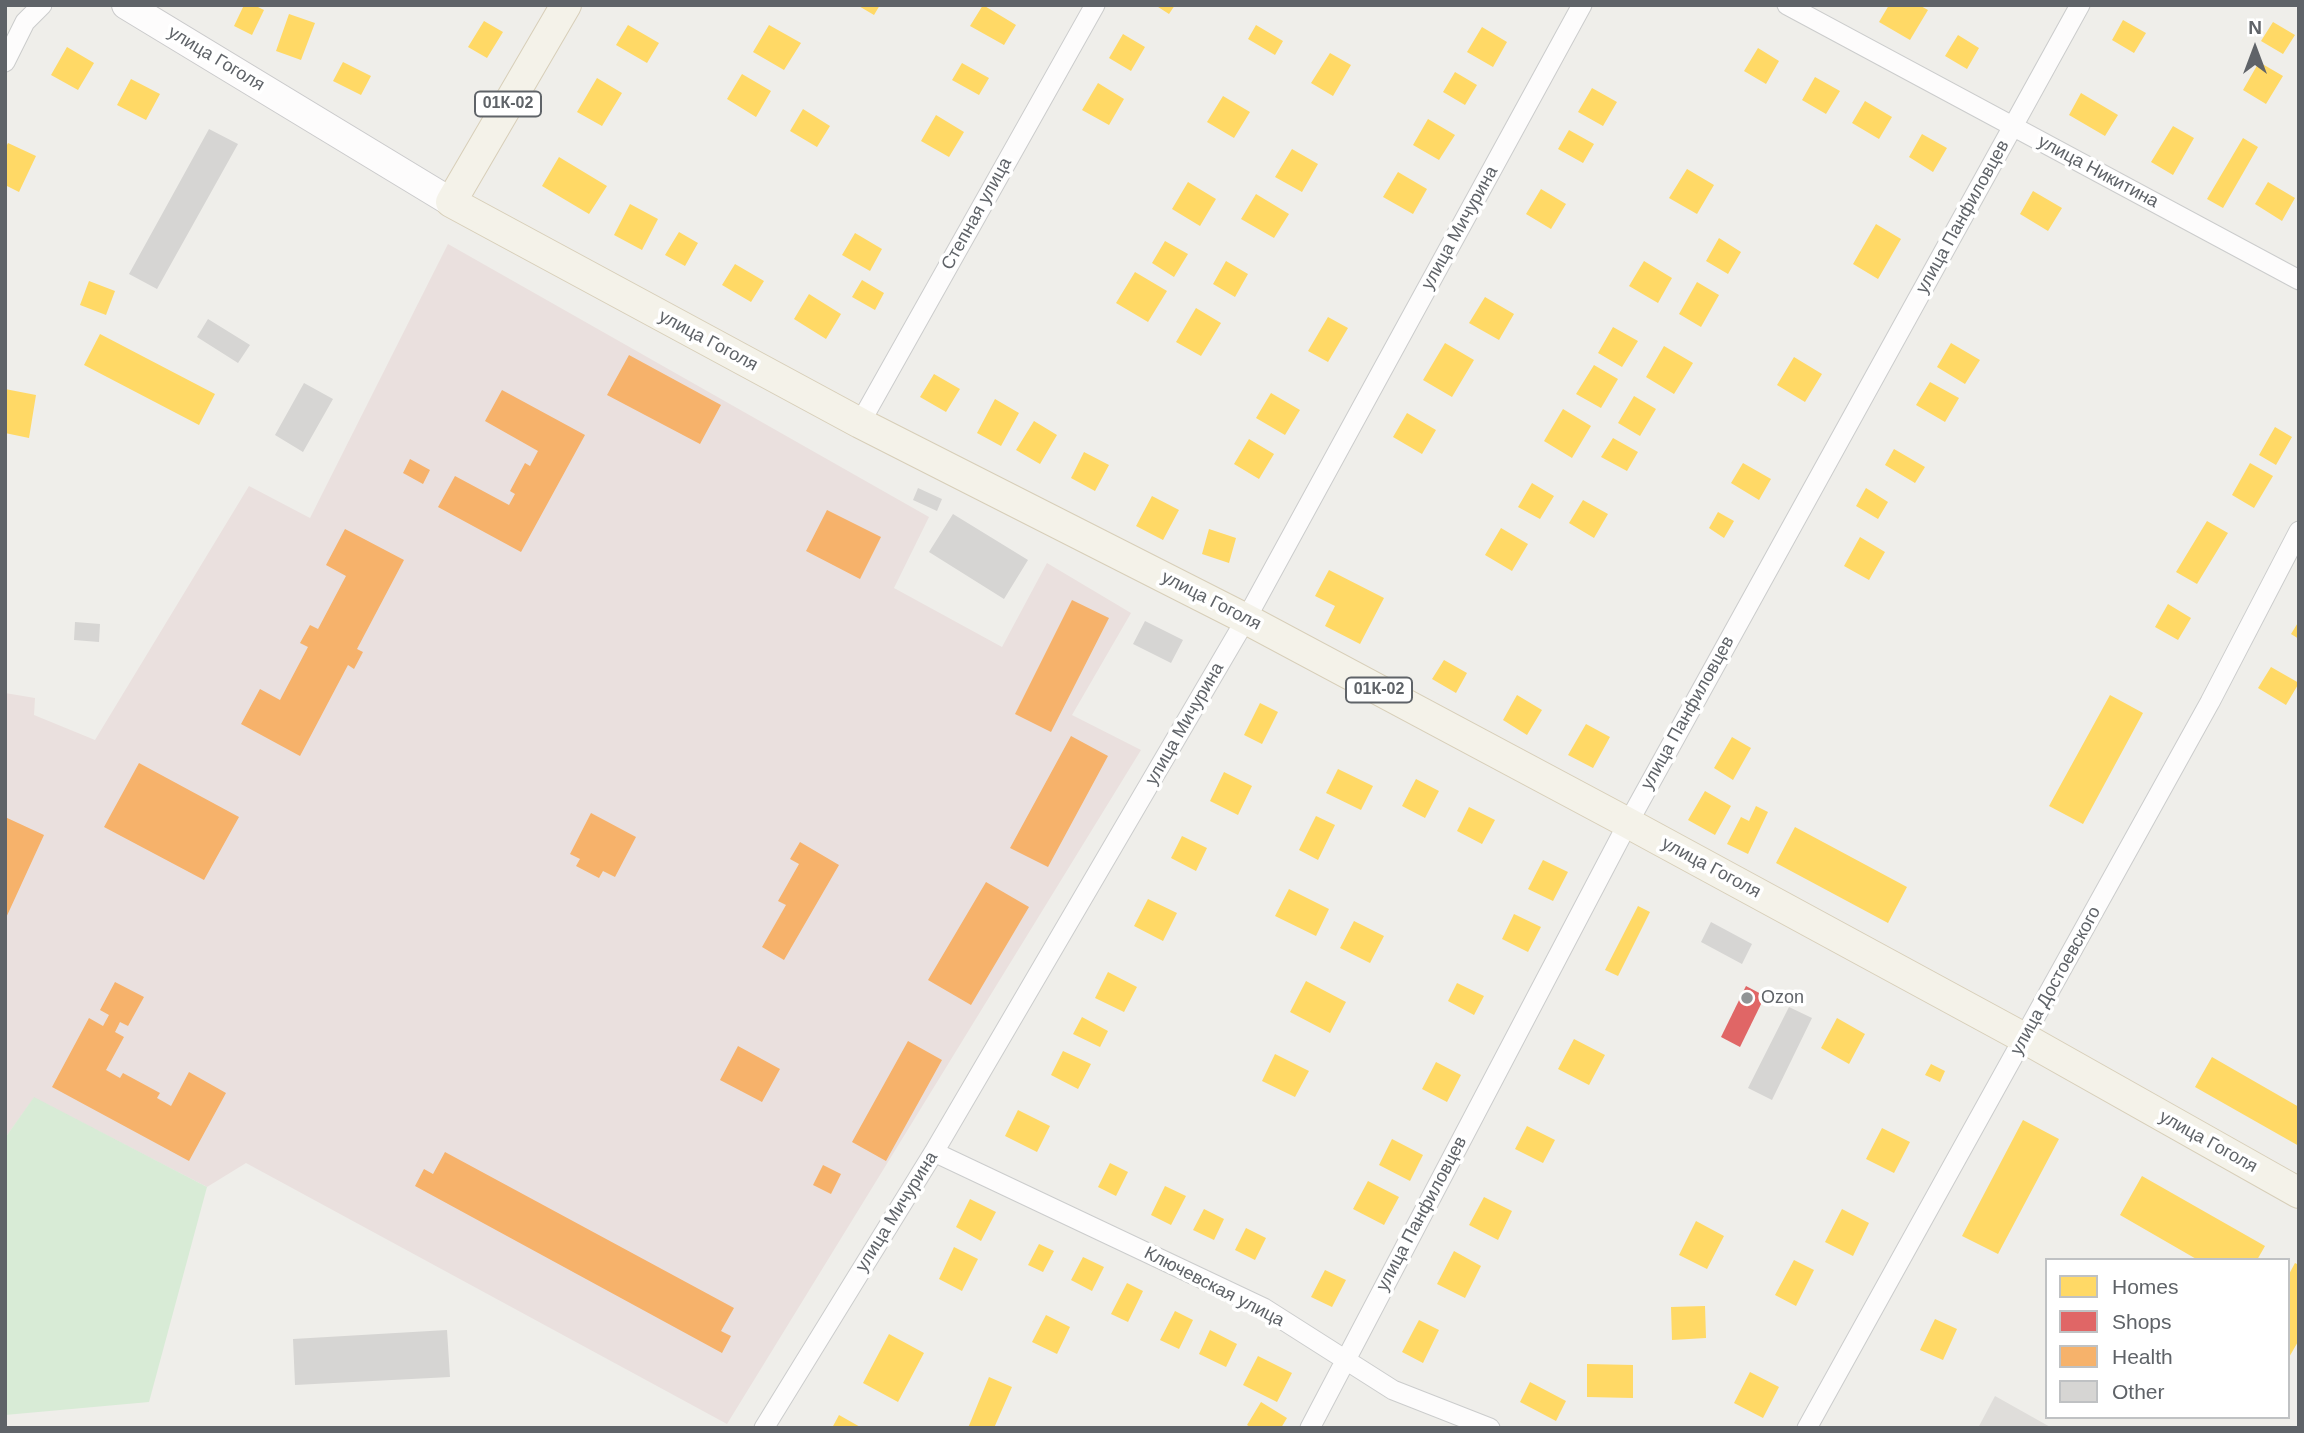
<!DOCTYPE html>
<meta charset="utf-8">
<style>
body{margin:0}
#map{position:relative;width:2304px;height:1433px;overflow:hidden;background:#efeeea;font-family:Helvetica,sans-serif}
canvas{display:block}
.frame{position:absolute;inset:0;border:7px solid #5f6368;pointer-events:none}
.legend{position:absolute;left:2045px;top:1258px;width:245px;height:161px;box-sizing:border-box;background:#fff;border:2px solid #bfc1c3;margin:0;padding:9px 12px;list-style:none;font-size:21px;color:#5f6368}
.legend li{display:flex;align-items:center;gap:14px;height:35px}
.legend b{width:35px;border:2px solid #bfc1c3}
.north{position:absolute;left:2220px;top:14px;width:70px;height:70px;-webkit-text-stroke:5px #fff;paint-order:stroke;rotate:0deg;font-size:19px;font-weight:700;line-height:28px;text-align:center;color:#5f6368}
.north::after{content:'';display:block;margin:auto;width:24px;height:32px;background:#5f6368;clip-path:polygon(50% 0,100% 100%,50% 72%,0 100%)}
</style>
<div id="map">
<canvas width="2304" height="1433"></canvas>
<div class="frame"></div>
<ul class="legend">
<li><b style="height:19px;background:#ffd966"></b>Homes</li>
<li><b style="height:19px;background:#e06666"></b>Shops</li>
<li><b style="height:19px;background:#f6b26b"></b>Health</li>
<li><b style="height:19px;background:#d6d5d3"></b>Other</li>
</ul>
<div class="north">N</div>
</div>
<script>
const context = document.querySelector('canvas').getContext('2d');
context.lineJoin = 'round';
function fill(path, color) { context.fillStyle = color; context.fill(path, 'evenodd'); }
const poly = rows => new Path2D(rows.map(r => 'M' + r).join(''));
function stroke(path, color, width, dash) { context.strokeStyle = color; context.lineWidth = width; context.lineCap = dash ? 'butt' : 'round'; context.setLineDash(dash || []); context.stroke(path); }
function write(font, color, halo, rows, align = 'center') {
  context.font = font + ' Helvetica,sans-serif'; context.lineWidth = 7; context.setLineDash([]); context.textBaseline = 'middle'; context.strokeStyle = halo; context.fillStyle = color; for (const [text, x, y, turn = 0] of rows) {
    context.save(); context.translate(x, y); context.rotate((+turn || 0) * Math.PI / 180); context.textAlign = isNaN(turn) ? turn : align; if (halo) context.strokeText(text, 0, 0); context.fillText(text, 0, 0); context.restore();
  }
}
fill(poly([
 [1995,1396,2052,1428,1978,1428]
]), '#dfddda');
fill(poly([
 [448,244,929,517,894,588,1002,647,1047,563,1131,613,1072,715,1141,750,727,1424,246,1163,207,1187,34,1098,5,1138,5,693,35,698,34,715,95,740,249,486,310,518]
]), '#eae0de');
fill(poly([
 [34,1097,207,1187,149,1402,5,1415,5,1138]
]), '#d8ebd6');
fill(poly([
 [244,5,254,5,264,10,252,35,234,26],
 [857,5,880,5,874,15],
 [983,5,1016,25,1004,45,970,26],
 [1155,5,1175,5,1169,14],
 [1889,5,1919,5,1928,10,1910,40,1879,22],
 [289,14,315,23,301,60,276,51],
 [2123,20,2146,33,2134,53,2112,40],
 [484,21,503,32,487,58,468,47],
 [2273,22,2295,35,2283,54,2261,41],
 [628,25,659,43,647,63,616,45],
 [769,25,801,43,784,70,753,52],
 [1256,25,1283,41,1275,55,1248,39],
 [1482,27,1507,42,1493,67,1467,52],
 [1123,34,1145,47,1131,71,1109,58],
 [1958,35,1979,48,1967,69,1945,56],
 [67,47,94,63,78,90,51,75],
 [1758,48,1779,61,1766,84,1744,71],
 [1330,53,1351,65,1333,96,1311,83],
 [343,62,371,76,361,95,333,81],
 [2259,62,2283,76,2266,104,2243,90],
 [962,63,989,78,979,95,952,80],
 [1455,72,1477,85,1465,105,1443,92],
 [742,74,771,91,756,117,727,99],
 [1815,77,1840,91,1826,114,1802,100],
 [597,78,622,93,602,126,577,112],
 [131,79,160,94,146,120,117,105],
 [1098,83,1124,99,1109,125,1082,110],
 [1592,88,1617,102,1603,126,1578,112],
 [2081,93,2118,115,2105,136,2069,115],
 [1223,96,1250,112,1234,138,1207,122],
 [1865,101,1892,117,1879,139,1852,123],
 [803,109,830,126,817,147,790,131],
 [936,115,964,132,949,157,921,141],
 [1428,119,1455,135,1439,160,1413,145],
 [2173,126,2194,138,2173,175,2151,162],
 [1569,130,1594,144,1583,163,1558,149],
 [1922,134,1947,148,1933,172,1909,157],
 [2243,138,2258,147,2223,208,2207,199],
 [8,143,36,156,19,192,5,185,5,149],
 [1292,149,1318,164,1302,192,1275,177],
 [559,157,607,186,589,214,542,186],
 [1687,169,1714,185,1697,214,1669,198],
 [1398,172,1427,189,1413,214,1383,197],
 [1188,182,1216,199,1200,226,1172,209],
 [2268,182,2295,198,2282,221,2255,204],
 [1541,189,1566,204,1551,229,1526,214],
 [2033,191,2062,208,2048,231,2020,214],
 [1256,194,1289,214,1274,238,1241,219],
 [630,204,658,219,642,250,614,235],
 [1876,224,1901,239,1878,279,1853,264],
 [679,232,698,243,685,266,665,255],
 [855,233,882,249,870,271,842,255],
 [1719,238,1741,252,1728,274,1706,261],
 [1165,241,1188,254,1174,277,1152,263],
 [1226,261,1248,274,1235,297,1213,284],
 [1644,261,1672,278,1658,303,1629,286],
 [735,264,764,281,751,302,722,285],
 [1135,272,1167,291,1148,322,1116,303],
 [862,280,884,293,875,310,852,297],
 [89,281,115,291,106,315,80,305],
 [1697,282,1719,295,1701,327,1679,314],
 [809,294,841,314,826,339,794,319],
 [1485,297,1514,314,1499,340,1469,323],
 [1196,308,1221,323,1201,356,1176,342],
 [1328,317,1348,328,1328,362,1308,351],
 [1613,327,1638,341,1622,367,1598,353],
 [100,334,215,394,199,425,84,365],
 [1445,343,1474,360,1452,397,1423,380],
 [1951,343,1980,360,1965,384,1937,367],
 [1664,346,1693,363,1674,394,1646,377],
 [1794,357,1822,374,1805,402,1777,385],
 [1594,365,1618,379,1601,408,1576,394],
 [934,374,960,389,946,412,920,397],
 [1930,382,1959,398,1945,422,1916,405],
 [5,389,36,395,29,438,5,433],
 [1271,393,1300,410,1285,435,1256,418],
 [1634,396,1656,409,1640,436,1618,423],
 [995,399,1019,413,1001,446,977,433],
 [1563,409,1591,426,1572,458,1544,441],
 [1407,413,1436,430,1422,454,1393,437],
 [1034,421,1057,435,1040,464,1016,450],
 [2275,427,2292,437,2276,465,2259,455],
 [1613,438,1638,452,1627,471,1601,457],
 [1249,439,1274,454,1259,479,1234,464],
 [1894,449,1925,467,1915,483,1885,465],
 [1084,452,1109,465,1095,491,1071,478],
 [1743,463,1771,479,1759,500,1731,483],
 [2250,463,2273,476,2254,508,2232,495],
 [1532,483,1554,496,1540,519,1518,507],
 [1866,488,1888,502,1878,519,1856,506],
 [1152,496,1179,510,1163,540,1136,526],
 [1583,500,1608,514,1594,538,1569,523],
 [1718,512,1734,521,1724,538,1709,528],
 [2207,521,2228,533,2197,584,2176,572],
 [1501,528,1528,544,1512,571,1485,555],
 [1209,529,1236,538,1229,563,1202,554],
 [1860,537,1885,552,1869,580,1844,566],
 [1329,570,1384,598,1360,644,1325,626,1335,606,1315,596],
 [2168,604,2191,618,2178,640,2155,627],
 [2299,621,2299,639,2291,634],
 [1444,660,1467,673,1456,693,1432,679],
 [2271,667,2299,683,2286,705,2258,688],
 [1517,695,1542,710,1527,735,1503,720],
 [2110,695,2143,713,2083,824,2049,806],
 [1260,703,1278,712,1262,744,1244,735],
 [1586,724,1610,737,1593,768,1568,755],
 [1732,737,1751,748,1733,780,1714,768],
 [1338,769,1373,786,1361,810,1326,793],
 [1224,772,1252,786,1238,815,1210,801],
 [1416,779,1439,791,1425,818,1402,806],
 [1705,791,1731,806,1715,835,1688,820],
 [1756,806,1768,812,1748,854,1727,844,1741,817,1749,821],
 [1469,807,1495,820,1482,844,1457,831],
 [1316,816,1335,825,1318,860,1299,850],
 [1795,827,1907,887,1888,923,1776,863],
 [1182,836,1207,848,1196,871,1171,858],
 [1543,860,1568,872,1553,901,1528,889],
 [1289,889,1329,909,1316,936,1275,916],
 [1148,899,1177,913,1163,941,1134,926],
 [1638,906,1650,912,1618,976,1605,970],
 [1514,914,1541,927,1528,952,1502,939],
 [1354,921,1384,936,1370,963,1340,948],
 [1108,972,1137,987,1124,1012,1095,998],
 [1306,981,1346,1002,1330,1033,1290,1012],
 [1457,983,1484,996,1474,1015,1448,1001],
 [1082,1017,1108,1031,1100,1047,1073,1034],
 [1837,1018,1865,1034,1849,1064,1821,1048],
 [1574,1039,1605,1055,1589,1085,1558,1069],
 [1063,1051,1091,1064,1078,1089,1051,1075],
 [1275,1054,1309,1071,1295,1097,1262,1081],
 [2212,1057,2299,1107,2299,1146,2195,1087],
 [1436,1062,1461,1075,1447,1102,1422,1089],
 [1931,1064,1945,1071,1940,1082,1925,1075],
 [1018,1110,1050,1126,1037,1152,1005,1136],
 [2023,1120,2059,1139,1998,1254,1962,1236],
 [1527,1126,1555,1140,1543,1163,1515,1149],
 [1882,1128,1910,1142,1894,1173,1866,1159],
 [1392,1139,1423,1155,1410,1181,1379,1165],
 [1110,1163,1128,1172,1116,1196,1098,1187],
 [2142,1176,2265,1246,2257,1260,2198,1260,2120,1215],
 [1368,1181,1399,1197,1384,1225,1353,1209],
 [1165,1186,1186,1196,1171,1225,1151,1215],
 [1484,1197,1512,1211,1498,1240,1469,1225],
 [970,1199,996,1212,981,1241,956,1227],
 [1204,1209,1224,1219,1214,1240,1193,1230],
 [1842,1209,1869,1223,1853,1256,1825,1242],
 [1696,1221,1724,1236,1707,1269,1679,1255],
 [1246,1228,1266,1238,1255,1260,1235,1250],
 [1039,1244,1054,1251,1043,1272,1028,1265],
 [954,1247,978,1259,962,1291,939,1279],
 [1454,1251,1481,1266,1465,1298,1437,1284],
 [1083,1257,1104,1267,1092,1291,1071,1280],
 [1794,1260,1814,1270,1796,1306,1775,1295],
 [2295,1263,2299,1265,2299,1340,2288,1359,2288,1276],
 [1325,1270,1346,1280,1332,1307,1311,1297],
 [1127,1283,1143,1291,1128,1322,1111,1314],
 [1705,1306,1706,1338,1672,1340,1671,1307],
 [1175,1311,1193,1320,1179,1349,1160,1340],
 [1046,1315,1070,1327,1057,1354,1032,1342],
 [1935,1319,1957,1329,1943,1360,1920,1350],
 [1419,1320,1439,1330,1423,1363,1402,1352],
 [1210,1330,1237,1344,1226,1367,1199,1354],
 [889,1334,924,1353,898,1402,863,1383],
 [1258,1356,1292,1373,1277,1402,1243,1385],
 [1587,1364,1633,1365,1633,1398,1587,1397],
 [1750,1372,1779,1387,1763,1418,1734,1403],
 [989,1377,1012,1387,994,1428,968,1428],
 [1530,1382,1566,1401,1556,1421,1520,1402],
 [1261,1402,1287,1418,1281,1428,1252,1428,1247,1425],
 [839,1415,862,1428,832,1428]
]), '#ffd966');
fill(poly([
 [1746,986,1765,996,1740,1047,1721,1037]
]), '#e06666');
fill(poly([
 [629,355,721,405,700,444,607,395],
 [502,390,585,435,521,552,438,507,455,476,509,505,515,494,510,491,525,463,530,466,538,451,485,421],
 [410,459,430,470,423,484,403,473],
 [827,510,881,537,860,579,806,551],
 [345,529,404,560,357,649,363,652,354,669,348,665,300,756,241,724,260,689,280,700,308,647,300,643,310,625,318,629,346,576,326,565],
 [1072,600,1109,618,1051,732,1015,714],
 [1071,736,1108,756,1048,867,1010,848],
 [139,763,239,817,204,880,104,827],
 [591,813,636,837,615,877,603,871,599,878,576,866,580,859,570,854],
 [5,817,44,835,5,920],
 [800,842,839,865,784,960,762,947,786,905,778,901,799,864,790,859],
 [986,882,1029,907,971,1005,928,980],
 [115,982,144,997,128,1026,120,1022,115,1032,124,1037,106,1070,120,1078,123,1073,160,1093,157,1098,171,1106,189,1072,226,1093,189,1161,52,1087,89,1018,103,1026,109,1015,100,1010],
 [908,1041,942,1060,886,1161,852,1142],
 [738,1046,780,1069,762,1102,720,1080],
 [445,1152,734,1308,721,1331,731,1336,722,1353,415,1186,424,1169,433,1174],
 [823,1165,841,1174,831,1194,813,1185]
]), '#f6b26b');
fill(poly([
 [209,129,238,144,157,289,129,274],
 [208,319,250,345,238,363,197,337],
 [304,383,333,399,303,452,275,435],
 [918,488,942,499,937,511,913,500],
 [953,514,1028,560,1004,599,929,552],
 [1145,621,1183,640,1171,663,1133,644],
 [75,622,100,624,99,642,74,640],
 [1711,922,1752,944,1742,964,1701,942],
 [1789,1007,1812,1018,1772,1100,1748,1088],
 [447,1330,450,1377,295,1385,293,1339]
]), '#d6d5d3');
const minor = poly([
 [1787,5,2299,280],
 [5,62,25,22,42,5],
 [860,423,1095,5],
 [934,1152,1264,1308,1393,1390,1490,1428],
 [764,1428,934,1152,1246,619,1582,5],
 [1310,1428,1628,823,2080,5],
 [1807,1428,2210,702,2299,531]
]);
const secondary = poly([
 [126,5,451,202]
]);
const primary = poly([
 [566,5,451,202,860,423,1246,619,1628,823,2024,1038,2299,1193]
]);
stroke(minor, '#cbcccc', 21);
stroke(secondary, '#cacacb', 30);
stroke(primary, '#d7ceb8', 32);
stroke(minor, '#fdfcfc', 19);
stroke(secondary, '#fdfcfc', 28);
stroke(primary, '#f4f2e9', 30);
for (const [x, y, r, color] of [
 [1747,998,7,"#919496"]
]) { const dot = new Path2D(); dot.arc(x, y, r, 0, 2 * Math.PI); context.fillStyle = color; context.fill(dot); stroke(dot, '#fff', 2.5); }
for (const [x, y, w] of [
 [508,104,66],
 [1379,690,66]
]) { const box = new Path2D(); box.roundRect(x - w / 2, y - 12.5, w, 25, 5); context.fillStyle = '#fff'; context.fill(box); stroke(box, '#5f6368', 2); }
write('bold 16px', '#5f6368', null, [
 ["01К-02",508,104],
 ["01К-02",1379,690]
]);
write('18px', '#5f6368', '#fff', [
 ["улица Гоголя",216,59,31],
 ["улица Никитина",2098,172,28],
 ["Степная улица",977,214,-61],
 ["улица Панфиловцев",1963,217,-61],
 ["улица Мичурина",1460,228,-61],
 ["улица Гоголя",708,341,28],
 ["улица Гоголя",1211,601,27],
 ["улица Панфиловцев",1688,713,-61],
 ["улица Мичурина",1185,724,-60],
 ["улица Гоголя",1711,868,28],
 ["улица Достоевского",2056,981,-61],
 ["улица Гоголя",2208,1142,29],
 ["улица Мичурина",897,1212,-58],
 ["улица Панфиловцев",1422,1214,-62],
 ["Ключевская улица",1214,1287,27]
]);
write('18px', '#5f6368', '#fff', [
 ["Ozon",1761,998]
], 'left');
</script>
